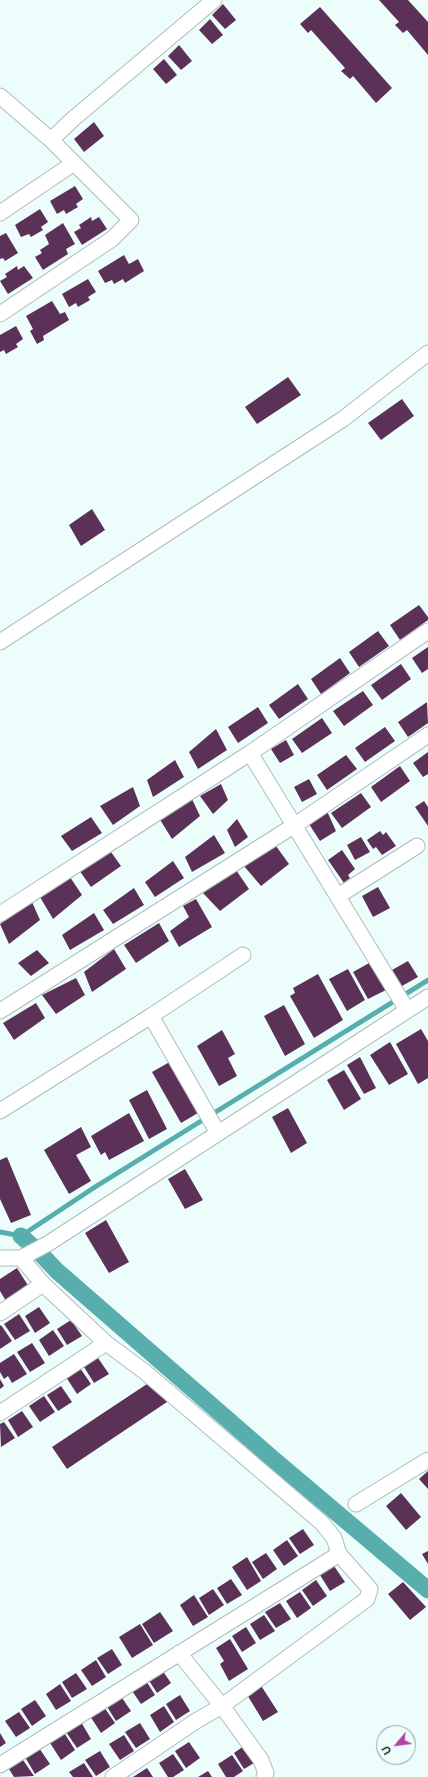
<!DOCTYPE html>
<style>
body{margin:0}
#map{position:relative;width:428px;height:1777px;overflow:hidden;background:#edfdfc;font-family:Manrope,sans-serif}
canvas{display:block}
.north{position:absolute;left:376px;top:1725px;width:40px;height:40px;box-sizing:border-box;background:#edfdfc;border:1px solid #919d9c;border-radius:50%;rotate:241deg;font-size:11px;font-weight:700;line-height:16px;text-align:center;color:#070d0c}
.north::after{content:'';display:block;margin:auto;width:14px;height:18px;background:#af44a4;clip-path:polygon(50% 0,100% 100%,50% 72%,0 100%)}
</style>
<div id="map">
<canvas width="428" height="1777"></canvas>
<div class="north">U</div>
</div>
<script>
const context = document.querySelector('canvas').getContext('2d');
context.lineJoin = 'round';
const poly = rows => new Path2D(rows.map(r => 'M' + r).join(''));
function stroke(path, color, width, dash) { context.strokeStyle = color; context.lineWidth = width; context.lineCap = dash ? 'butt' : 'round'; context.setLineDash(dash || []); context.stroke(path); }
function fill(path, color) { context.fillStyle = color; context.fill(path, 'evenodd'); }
stroke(poly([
 [0,1232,21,1236,95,1187,428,980]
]), '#58aead', 5);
stroke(poly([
 [21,1236,40,1253,57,1271,273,1459,428,1590]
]), '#58aead', 17);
fill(poly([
 [379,0,408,0,428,22,428,55,407,30,403,33,395,25,399,22],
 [223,4,236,20,225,29,212,15],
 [320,7,392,88,376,103,353,76,350,79,341,71,345,68,311,30,308,33,300,24],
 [210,19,223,35,212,44,199,30],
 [179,45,192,61,181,70,168,56],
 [164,59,177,75,166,84,153,69],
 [94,122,104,136,84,152,74,139],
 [75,186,83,199,76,204,78,207,66,214,64,210,57,214,50,201],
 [40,209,48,222,41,227,43,230,31,237,29,234,21,237,15,225],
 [91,217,92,221,99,217,107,229,82,245,74,232,81,228,79,225],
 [63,223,75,244,66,249,68,254,43,270,35,257,42,253,40,250,49,244,45,235],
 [6,233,18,253,5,261,3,258,0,259,0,236],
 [124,255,129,264,138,259,144,271,125,283,123,279,114,284,112,280,105,283,98,271],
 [17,266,18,270,24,266,33,278,8,294,0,281,7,277,5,274],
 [88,279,96,292,88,297,90,300,78,307,76,303,69,307,62,294],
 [52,301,60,314,65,312,69,320,43,336,44,340,37,344,30,331,33,329,26,316],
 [16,326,23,339,16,344,18,347,6,354,4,350,0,352,0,335],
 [288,377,301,395,257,424,245,407],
 [402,399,414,416,381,440,368,423],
 [92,509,105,530,81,546,69,525],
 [419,605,428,617,428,620,400,640,390,625],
 [378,631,389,646,359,667,349,652],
 [428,647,428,669,422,673,412,658],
 [340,658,350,673,321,694,311,679],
 [401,664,411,679,382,700,371,685],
 [298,684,308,699,279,719,269,705],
 [363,691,373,705,344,726,333,711],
 [427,702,428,723,408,737,398,722],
 [258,707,268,723,238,743,228,727],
 [322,718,332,733,302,753,292,739],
 [385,727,395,741,365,762,355,748],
 [216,729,227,750,198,769,189,752],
 [286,740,294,755,280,763,271,749],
 [428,752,428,774,423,777,413,763],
 [346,755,357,769,327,790,317,775],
 [175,760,184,777,153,797,147,780],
 [400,766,410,781,381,802,371,787],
 [309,779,317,794,302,802,294,787],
 [221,784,228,800,213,814,200,796],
 [133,787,140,806,113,825,100,806],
 [361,793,371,807,342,828,331,813],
 [192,799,200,816,172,839,159,818],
 [424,801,428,807,428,826,415,807],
 [327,811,336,831,320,841,309,824],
 [91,817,102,833,72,851,61,836],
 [237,819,248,837,235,847,227,830],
 [380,831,383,835,386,832,396,846,382,855,376,847,373,849,367,840],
 [214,835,225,853,192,872,185,857],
 [361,837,370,852,355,860,347,845],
 [276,846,289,864,261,886,244,866],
 [342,850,355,869,348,875,350,878,344,883,328,860],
 [111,852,121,866,91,887,79,870],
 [173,861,184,878,155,897,145,882],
 [236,870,249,889,220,911,203,893],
 [70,877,82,895,53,919,40,897],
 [378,887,390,908,373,917,362,896],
 [134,888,144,905,113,924,103,910],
 [196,899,212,927,179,947,170,931,189,917,183,906],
 [32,902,40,920,9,944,0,924],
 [94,913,104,930,70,950,62,935],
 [159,923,169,941,136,963,124,945],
 [114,949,126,969,92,992,84,972],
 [37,950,49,963,31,976,18,963],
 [408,961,418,977,402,986,392,970],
 [371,962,386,990,368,999,353,972],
 [348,969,365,1000,347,1011,329,979],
 [318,974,343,1020,314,1038,290,996,295,993,293,988],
 [76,978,85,995,56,1014,42,995],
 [36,1003,45,1018,14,1040,3,1023],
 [284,1005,305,1044,285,1056,264,1016],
 [421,1029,428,1041,428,1078,418,1084,396,1044],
 [222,1030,235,1054,228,1058,237,1076,219,1086,197,1046],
 [390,1042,408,1074,389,1085,370,1055],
 [360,1057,376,1088,364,1094,347,1065],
 [175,1059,203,1110,181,1123,152,1072],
 [344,1070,361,1099,344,1110,327,1080],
 [147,1090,167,1129,149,1139,129,1100],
 [288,1108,307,1143,291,1153,272,1117],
 [129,1113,144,1141,109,1160,105,1152,101,1155,91,1136],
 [81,1127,91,1147,76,1155,91,1181,69,1194,44,1150],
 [7,1157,31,1215,11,1223,0,1199,0,1160],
 [185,1169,203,1200,185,1209,168,1179],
 [106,1220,129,1262,109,1273,85,1233],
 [17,1268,29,1287,6,1301,0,1291,0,1279],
 [39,1307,50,1323,35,1333,25,1316],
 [19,1314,30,1331,15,1340,4,1324],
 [71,1320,82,1336,67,1345,57,1329],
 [1,1325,12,1341,0,1349,0,1326],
 [53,1330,64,1346,49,1356,39,1340],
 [32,1343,45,1363,30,1372,17,1352],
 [14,1354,27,1374,12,1383,8,1376,4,1379,0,1372,0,1363],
 [98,1358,109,1374,94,1383,84,1367],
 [80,1368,91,1384,77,1394,66,1377],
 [0,1379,4,1386,0,1389],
 [153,1380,167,1402,67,1469,52,1447],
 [61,1386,72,1402,58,1411,47,1395],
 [44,1396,55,1412,40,1422,29,1406],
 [22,1411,33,1427,18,1437,8,1420],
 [4,1422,15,1438,1,1447,0,1424],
 [428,1471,428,1489,419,1479],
 [401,1493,421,1517,406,1530,386,1506],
 [303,1529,314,1545,300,1554,289,1538],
 [287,1540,298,1556,284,1566,273,1550],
 [428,1551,428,1564,422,1554],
 [266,1553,277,1569,263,1579,252,1562],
 [247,1557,261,1581,247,1590,232,1567],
 [334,1566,345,1582,330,1591,320,1575],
 [231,1579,242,1595,227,1604,217,1588],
 [316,1580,327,1596,313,1606,302,1590],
 [403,1582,426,1607,410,1620,388,1594],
 [213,1589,224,1605,209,1615,199,1598],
 [300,1592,311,1608,297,1618,286,1601],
 [194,1595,208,1617,193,1626,180,1605],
 [280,1603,291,1619,276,1628,265,1612],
 [160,1612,173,1631,154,1643,142,1624],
 [264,1615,275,1631,260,1640,250,1624],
 [140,1624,153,1645,132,1658,119,1637],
 [246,1627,256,1643,242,1652,232,1636],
 [230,1639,248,1669,229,1681,220,1664,224,1661,216,1648],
 [112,1649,122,1665,108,1674,97,1658],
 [96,1660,106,1677,92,1686,81,1670],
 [160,1667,171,1683,157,1693,146,1676],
 [76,1673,87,1689,72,1698,62,1682],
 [145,1679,155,1695,141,1704,130,1688],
 [60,1684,71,1701,56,1710,46,1694],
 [260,1684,278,1712,263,1721,246,1693],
 [120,1695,131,1711,116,1721,106,1705],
 [180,1695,190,1711,176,1720,166,1704],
 [35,1700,46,1716,32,1726,21,1709],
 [164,1706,174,1722,160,1732,150,1715],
 [104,1707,115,1723,101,1733,90,1716],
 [19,1712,30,1728,16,1737,5,1721],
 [81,1722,91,1739,77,1748,66,1732],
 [140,1723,150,1739,136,1748,125,1732],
 [0,1733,6,1743,0,1747],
 [65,1734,75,1750,61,1760,50,1743],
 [124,1735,134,1751,120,1760,109,1744],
 [189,1742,200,1758,186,1768,175,1751],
 [248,1743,259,1760,244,1769,234,1753],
 [39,1748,50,1764,35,1774,25,1757],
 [100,1751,110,1767,96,1776,85,1760],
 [173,1754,184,1770,173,1777,168,1777,159,1763],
 [232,1755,243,1771,234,1777,226,1777,218,1764],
 [23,1760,34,1776,14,1777,9,1769],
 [84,1763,93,1777,73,1777,69,1772],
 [147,1768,153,1777,133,1777],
 [208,1771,212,1777,198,1777]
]), '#5c3157');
const minor = poly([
 [0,96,51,140,131,220,112,239,0,314],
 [51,140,73,119,214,0],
 [0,213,74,163],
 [0,642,343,419,428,353],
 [250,753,407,1010],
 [338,896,417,846],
 [0,914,250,753,428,631],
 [0,1011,295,825,428,735],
 [151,1016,218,1133],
 [0,1111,151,1016,243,955],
 [0,1258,21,1258,49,1243,428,997],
 [21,1258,43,1284,106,1343,145,1372,322,1523,334,1538,339,1554,370,1589,367,1599,222,1706,179,1653],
 [0,1313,43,1284],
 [0,1413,106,1343],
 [356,1504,428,1460],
 [0,1765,339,1554],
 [113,1777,196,1721,222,1706,261,1760,266,1773,264,1777]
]);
stroke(minor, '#adbcbc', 17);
stroke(minor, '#fff', 15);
</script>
